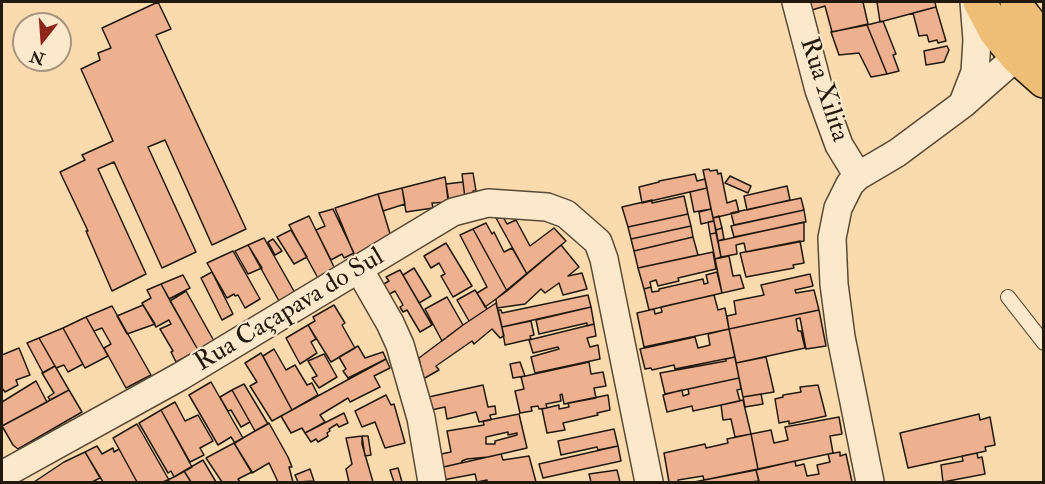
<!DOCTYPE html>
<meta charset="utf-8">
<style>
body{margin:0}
#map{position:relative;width:1045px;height:484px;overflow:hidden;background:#fbdbae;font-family:"IM FELL Double Pica",serif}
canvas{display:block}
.frame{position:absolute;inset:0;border:3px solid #22190e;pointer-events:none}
.north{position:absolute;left:12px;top:12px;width:60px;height:60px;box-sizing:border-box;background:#fce8ca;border:2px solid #a5957f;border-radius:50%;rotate:197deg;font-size:16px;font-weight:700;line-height:24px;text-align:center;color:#22190e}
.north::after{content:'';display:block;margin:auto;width:21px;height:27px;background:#8f2418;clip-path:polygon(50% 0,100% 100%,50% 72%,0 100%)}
</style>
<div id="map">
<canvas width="1045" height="484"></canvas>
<div class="frame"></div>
<div class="north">N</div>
</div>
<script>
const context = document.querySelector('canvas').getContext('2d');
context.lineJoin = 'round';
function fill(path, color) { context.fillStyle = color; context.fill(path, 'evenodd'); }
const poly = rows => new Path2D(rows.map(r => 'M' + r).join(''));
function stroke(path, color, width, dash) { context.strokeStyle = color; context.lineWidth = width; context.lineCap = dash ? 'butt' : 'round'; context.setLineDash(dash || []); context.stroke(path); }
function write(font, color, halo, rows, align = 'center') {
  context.font = font + ' "IM FELL Double Pica",serif'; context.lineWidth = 4.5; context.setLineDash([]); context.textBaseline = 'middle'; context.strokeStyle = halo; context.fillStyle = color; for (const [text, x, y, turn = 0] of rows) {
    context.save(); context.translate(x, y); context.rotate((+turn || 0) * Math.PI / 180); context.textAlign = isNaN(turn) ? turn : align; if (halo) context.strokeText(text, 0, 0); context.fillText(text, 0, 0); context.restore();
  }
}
const building = poly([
 [158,2,171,29,156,35,246,229,212,245,165,140,148,147,196,252,162,268,114,162,98,169,146,274,112,291,86,231,88,231,60,172,85,160,82,155,113,141,81,69,100,60,98,53,111,48,102,28,158,2],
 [809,2,863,2,868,24,832,32,825,6,812,10,809,2],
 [877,2,935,2,936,7,880,22,877,2],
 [936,7,946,41,938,43,937,40,929,42,927,35,919,36,913,13,936,7],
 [883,21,896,54,893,55,899,71,887,74,867,25,883,21],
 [867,25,887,74,871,77,859,53,839,55,831,32,867,25],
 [947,46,949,50,944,62,926,65,924,51,947,46],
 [709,169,710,171,717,170,718,174,721,173,727,203,736,200,739,212,713,218,703,170,709,169],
 [473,173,476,191,473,191,473,197,465,198,462,174,473,173],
 [695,174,697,181,705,179,707,188,642,203,639,187,659,182,659,181,695,174],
 [730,176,751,186,748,193,725,183,730,176],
 [445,177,449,202,432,203,433,208,406,212,402,188,445,177],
 [463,182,465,198,448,200,446,184,463,182],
 [787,186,790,200,747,210,744,196,787,186],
 [402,188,405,204,383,211,378,194,402,188],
 [707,188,711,209,694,212,690,192,707,188],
 [378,194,391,237,356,259,335,208,378,194],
 [684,196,688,214,628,227,622,207,652,200,652,203,684,196],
 [801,198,804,210,734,225,731,213,801,198],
 [333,209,354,253,344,258,342,254,331,260,316,230,325,226,319,213,333,209],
 [711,209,714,221,701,224,699,212,711,209],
 [804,210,806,222,734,237,731,226,804,210],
 [688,214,691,226,631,239,628,227,688,214],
 [309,216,336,271,319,280,289,225,309,216],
 [719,216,722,228,716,230,713,218,719,216],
 [503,217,507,224,516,220,530,246,554,228,566,241,527,274,496,218,503,217],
 [714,221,716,233,710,234,708,222,714,221],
 [804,222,804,241,746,252,744,243,736,245,737,254,721,257,718,241,804,222],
 [486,223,492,234,494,232,504,252,512,248,527,274,507,291,473,229,486,223],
 [691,226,693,237,634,251,631,239,691,226],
 [722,228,724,239,718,241,716,230,722,228],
 [473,229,507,291,485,307,477,293,487,287,460,235,473,229],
 [291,230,307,257,294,264,277,237,291,230],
 [716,233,721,257,715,259,710,234,716,233],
 [693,237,698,255,638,268,634,251,693,237],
 [264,238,295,293,279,301,248,245,264,238],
 [273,239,282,251,275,255,268,242,273,239],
 [800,241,804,263,793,265,794,268,746,277,740,253,800,241],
 [446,243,472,286,453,297,441,276,445,274,439,263,431,268,424,256,446,243],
 [248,245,262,268,248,274,235,251,248,245],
 [561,245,579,267,568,276,582,273,587,289,563,295,559,283,545,293,541,289,525,304,497,308,496,299,561,245],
 [233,251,260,299,245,308,238,295,235,296,234,294,227,298,207,263,233,251],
 [713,252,716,269,678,278,679,281,658,286,656,280,650,282,651,287,644,289,638,268,713,252],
 [729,256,733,276,740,275,744,288,722,293,715,259,729,256],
 [414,268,431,296,419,303,403,275,414,268],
 [400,270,432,325,420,332,407,310,403,312,400,307,403,305,395,291,388,295,377,288,389,281,386,277,400,270],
 [212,272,233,314,222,320,201,278,212,272],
 [717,272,722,293,649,310,644,289,651,287,652,292,659,291,659,289,703,279,704,284,708,283,706,275,717,272],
 [810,274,813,286,795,290,796,293,814,290,819,310,729,329,727,316,736,314,734,301,764,295,761,285,810,274],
 [183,275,190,288,169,299,161,284,183,275],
 [161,284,198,350,176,362,171,352,173,351,160,329,171,324,169,320,156,327,142,303,151,298,147,290,161,284],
 [475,290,487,309,469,321,457,300,475,290],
 [186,291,214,341,198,350,170,301,186,291],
 [588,295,591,307,502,327,498,310,501,310,502,313,588,295],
 [714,295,718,310,725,308,729,329,644,347,637,313,654,309,655,314,662,312,661,307,714,295],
 [447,297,463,325,442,341,425,309,447,297],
 [496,303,504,336,500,338,492,329,474,344,472,341,436,366,439,370,423,379,419,358,463,325,496,303],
 [143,305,155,324,127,334,117,316,143,305],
 [334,305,345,323,342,325,355,348,331,362,308,325,315,321,313,317,334,305],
 [112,306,151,375,126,388,104,348,111,344,102,328,94,331,86,317,112,306],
 [591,307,594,324,587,326,587,323,539,334,536,320,591,307],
 [819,310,826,346,806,349,800,318,796,319,798,331,801,331,805,348,736,363,729,329,819,310],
 [86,317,108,356,85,368,63,328,86,317],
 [531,321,534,335,530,336,531,339,505,345,502,327,531,321],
 [594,324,596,336,587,338,590,347,598,345,600,359,535,373,531,357,559,349,558,347,533,353,529,340,594,324],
 [308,325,316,339,311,342,317,353,300,364,286,338,308,325],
 [63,328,83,364,68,372,64,365,56,368,39,338,63,328],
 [729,329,735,357,675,369,674,365,652,370,651,368,645,369,640,349,695,337,698,348,710,345,708,334,729,329],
 [39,338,55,366,43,373,27,343,39,338],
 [358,346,365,358,383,352,386,359,348,378,343,371,346,369,339,357,358,346],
 [19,348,30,375,16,380,18,385,5,392,2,388,2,355,19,348],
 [274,349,286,370,295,365,307,385,312,383,318,395,292,410,263,356,274,349],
 [261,353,292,410,272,421,250,386,257,382,245,363,261,353],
 [324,354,337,377,319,388,312,378,317,376,308,361,324,354],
 [735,357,739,378,665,394,660,373,726,361,726,359,735,357],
 [766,357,774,392,743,397,736,363,766,357],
 [386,359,390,368,374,376,380,387,350,402,348,398,320,415,325,422,318,426,305,433,302,428,291,433,281,416,386,359],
 [520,362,525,376,513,378,510,364,520,362],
 [589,362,591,374,603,372,606,386,594,388,596,398,564,404,562,394,560,395,561,401,546,404,547,408,539,409,538,406,531,407,532,411,520,413,515,391,524,389,521,377,589,362],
 [55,366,69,390,50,400,48,397,54,393,42,373,55,366],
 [739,378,741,389,737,390,740,401,693,411,692,406,667,412,663,395,682,390,683,396,689,394,688,389,739,378],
 [36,381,47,402,2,426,2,402,36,381],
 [211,382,243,438,235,443,231,437,218,445,189,395,211,382],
 [244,384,268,424,255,431,232,390,244,384],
 [483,385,488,407,495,406,496,414,490,415,491,420,479,422,476,412,447,419,445,407,427,411,424,398,483,385],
 [818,385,826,416,789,424,789,421,779,423,775,399,783,397,783,395,801,392,800,387,818,385],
 [69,390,82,412,18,449,13,445,2,426,69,390],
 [232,390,250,422,241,427,231,410,228,411,220,397,232,390],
 [761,394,763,404,745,407,743,397,761,394],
 [386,395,391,405,394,404,405,443,385,448,375,422,362,427,355,411,386,395],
 [608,395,610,410,597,413,598,415,563,423,565,430,547,433,542,409,559,405,559,409,569,407,568,403,608,395],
 [743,400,751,434,735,437,731,419,723,420,721,405,743,400],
 [175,402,185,421,198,415,213,441,200,448,204,455,190,462,161,410,175,402],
 [161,410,192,467,174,477,171,471,168,473,139,423,161,410],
 [344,413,348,423,339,427,337,424,329,429,330,431,327,433,328,436,318,442,316,439,311,442,305,433,344,413],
 [519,414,527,448,488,457,467,459,462,461,461,463,439,468,436,455,451,452,447,431,484,425,483,421,519,414],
 [508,432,508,435,517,433,517,435,495,441,495,444,486,444,486,437,508,432],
 [979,414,980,420,990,417,995,445,985,447,986,451,908,468,900,433,979,414],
 [839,417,842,434,830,436,833,453,758,469,751,434,771,430,774,443,788,440,785,427,839,417],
 [269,423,288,457,292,467,289,467,293,482,278,482,269,463,252,473,234,443,269,423],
 [137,424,169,480,163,482,137,482,113,438,137,424],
 [614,429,618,446,598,450,597,447,561,455,558,441,614,429],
 [751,434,758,469,704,480,703,476,678,480,678,482,669,482,664,453,705,444,706,448,728,443,727,439,751,434],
 [362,436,362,444,373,482,349,482,346,469,352,464,346,438,362,436],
 [362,436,368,436,371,455,365,456,362,436],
 [234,443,252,472,238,479,240,482,222,482,206,458,234,443],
 [97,446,102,454,113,448,114,452,119,449,137,482,103,482,85,452,97,446],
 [618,446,621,461,543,478,539,464,618,446],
 [85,452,100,478,92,482,34,482,64,462,85,452],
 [840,452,840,456,846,454,852,482,759,482,756,470,795,461,796,466,804,464,807,476,819,474,817,465,830,462,828,454,840,452],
 [977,453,978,458,982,457,985,474,943,482,941,465,963,461,962,456,977,453],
 [501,454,503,460,529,456,536,482,487,482,487,480,477,482,475,474,443,480,439,468,501,454],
 [203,460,216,482,191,482,184,471,203,460],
 [398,468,402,482,394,482,390,470,398,468],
 [310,469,314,481,298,482,295,475,310,469],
 [617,470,620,482,591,482,589,474,617,470],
 [756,470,759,481,751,482,694,482,756,470],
 [184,471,191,482,163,482,174,477,184,471]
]);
fill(building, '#edb190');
stroke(building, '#22190e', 1.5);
const service = poly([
 [1008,297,1044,343]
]);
const minor = poly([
 [796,2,819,90,839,145,858,176],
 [963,103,975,72,977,40,974,2],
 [359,269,390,323,400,345,421,418,432,482],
 [2,475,181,376,453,212,488,203,547,207,566,214,598,242,604,259,649,482],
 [870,482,841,337,834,284,832,238,838,208,850,184,858,176,897,153,963,104,1032,43]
]);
const primary = poly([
 [980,2,996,32,1017,57,1044,81],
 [1017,2,1020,11,1044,42]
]);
stroke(service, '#584a36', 16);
stroke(minor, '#584a36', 30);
stroke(primary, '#22190e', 36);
stroke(service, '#fce8ca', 14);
stroke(minor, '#fce8ca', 27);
stroke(primary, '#eebe77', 33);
write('26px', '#22190e', '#fce8ca', [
 ["Rua Xilita",823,90,72],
 ["Rua Caçapava do Sul",290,311,-31]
]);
</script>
